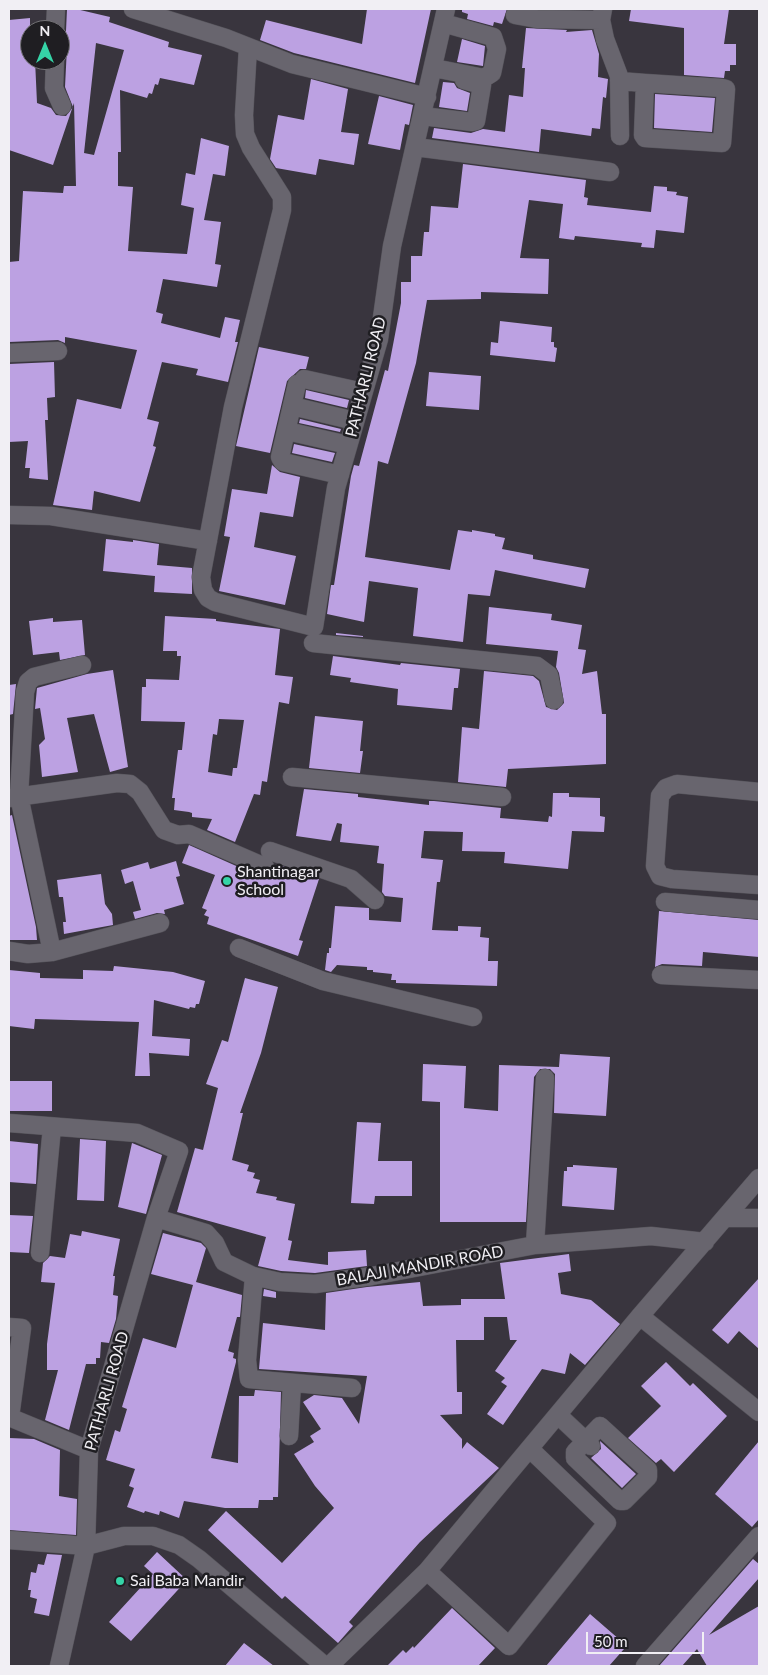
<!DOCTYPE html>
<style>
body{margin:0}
#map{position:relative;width:768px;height:1675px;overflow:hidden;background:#39353e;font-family:Lato,sans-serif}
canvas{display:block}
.frame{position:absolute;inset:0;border:10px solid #f1eff4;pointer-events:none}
.north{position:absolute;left:20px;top:20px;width:50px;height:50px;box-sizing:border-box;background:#1f1e22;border:1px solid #737276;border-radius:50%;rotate:0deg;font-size:14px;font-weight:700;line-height:20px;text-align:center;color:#f1eff4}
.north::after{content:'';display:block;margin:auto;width:18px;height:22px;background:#35d4a7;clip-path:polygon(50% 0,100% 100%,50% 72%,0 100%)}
.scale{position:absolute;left:586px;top:1632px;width:118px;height:22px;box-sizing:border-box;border:2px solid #f1eff4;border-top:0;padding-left:6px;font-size:15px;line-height:18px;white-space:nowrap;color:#f1eff4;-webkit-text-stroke:4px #1f1e22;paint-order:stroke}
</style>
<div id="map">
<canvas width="768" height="1675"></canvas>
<div class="frame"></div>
<div class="north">N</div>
<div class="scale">50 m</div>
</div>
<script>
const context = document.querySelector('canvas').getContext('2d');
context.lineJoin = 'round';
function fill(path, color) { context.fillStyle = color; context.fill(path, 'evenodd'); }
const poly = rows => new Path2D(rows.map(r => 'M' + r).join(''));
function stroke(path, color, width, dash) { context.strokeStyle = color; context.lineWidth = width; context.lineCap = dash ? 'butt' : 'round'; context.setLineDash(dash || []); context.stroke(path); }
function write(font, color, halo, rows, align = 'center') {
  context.font = font + ' Lato,sans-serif'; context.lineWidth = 5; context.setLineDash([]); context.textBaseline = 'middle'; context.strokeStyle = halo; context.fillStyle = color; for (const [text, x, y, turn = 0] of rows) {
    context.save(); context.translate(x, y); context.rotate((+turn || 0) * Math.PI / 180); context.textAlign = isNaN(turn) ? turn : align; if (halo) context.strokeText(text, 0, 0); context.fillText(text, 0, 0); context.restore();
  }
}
fill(poly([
 [67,9,76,9,110,17,109,22,169,42,168,47,202,55,194,85,160,78,158,85,155,84,152,94,149,93,147,98,120,90,121,152,118,152,118,186,133,187,128,251,187,254,194,208,181,205,186,173,195,175,201,138,229,146,225,176,213,174,204,220,221,222,215,264,221,265,217,287,163,279,156,312,163,314,161,323,220,338,225,317,240,320,235,342,238,342,228,382,196,375,198,369,162,362,147,419,159,422,153,446,156,447,140,502,94,491,92,510,53,505,77,399,121,409,137,350,65,337,65,343,58,340,9,342,9,262,19,261,23,191,63,193,64,186,76,186,74,103,53,165,9,150,9,20,30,18,30,60,35,60,37,103,51,108,56,115,66,116,73,107,65,87,67,47,60,45,60,39,66,31],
 [96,43,124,50,94,155,84,153],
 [367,9,431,9,415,83,294,53,260,40,266,20,362,44],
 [462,9,507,9,502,24,494,22,493,26,467,19,468,14,462,12],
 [631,9,729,9,724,44,736,44,736,65,730,65,730,71,725,71,724,78,684,75,684,28,629,21],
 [526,28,567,30,566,32,592,30,599,54,598,77,608,79,606,98,603,97,600,129,592,128,591,136,541,129,539,152,432,138,434,128,471,133,483,129,505,132,509,95,523,97,525,68,522,68],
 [462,39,485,46,483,66,457,62],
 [311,79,348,89,341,132,359,134,354,165,319,159,316,175,276,168,270,159,278,115,304,120],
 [443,82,454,83,457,88,470,93,467,111,439,107],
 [655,94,715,98,712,132,654,128],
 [379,96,413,105,409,125,405,124,400,150,368,144],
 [463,164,586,180,584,197,588,198,587,205,651,212,654,186,667,187,667,191,677,192,676,195,688,197,684,233,656,230,654,248,641,247,642,243,575,236,574,240,559,238,563,204,529,200,520,258,549,259,548,294,481,292,481,299,427,300,416,363,388,464,378,461,365,557,450,570,458,530,472,532,472,530,495,534,495,536,505,538,502,549,533,555,533,559,589,569,585,588,495,570,490,596,468,594,463,642,413,636,418,588,369,581,364,622,327,614,331,585,334,585,351,476,354,465,359,466,385,370,388,371,401,303,401,282,411,282,411,256,422,256,424,232,429,232,431,206,458,208],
 [500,321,552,327,551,342,554,342,554,347,557,348,555,362,490,355,491,342,498,343],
 [259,347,309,357,306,369,300,369,287,381,270,453,236,446],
 [54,362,55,397,47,398,48,420,45,420,48,480,29,478,30,468,25,468,28,441,9,442,9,364],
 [429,372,481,376,479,410,426,406],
 [306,390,349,400,347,408,305,398],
 [300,419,341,429,340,432,299,423],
 [294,444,335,453,332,462,292,453],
 [272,465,280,472,300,477,293,517,260,512,254,547,296,556,285,605,219,591,230,537,224,536,232,489,267,494],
 [106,539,133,542,133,540,159,544,157,565,192,568,192,594,154,592,155,576,103,571],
 [489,607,552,614,551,620,582,625,578,649,586,650,582,674,597,671,602,714,606,714,606,764,508,769,506,787,458,782,462,727,479,729,484,671,533,676,539,681,546,707,557,710,564,703,559,673,556,667,558,651,486,644],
 [165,616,216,619,216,621,280,629,275,675,293,677,289,704,279,702,267,782,262,781,260,795,254,794,235,842,207,830,212,819,192,817,192,813,189,812,174,810,175,798,172,798,178,750,182,750,185,722,141,721,142,687,146,687,146,679,179,680,181,656,177,656,177,651,163,651],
 [219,719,244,720,237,768,233,768,232,776,208,772,213,734,217,735],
 [53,618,53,622,82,620,85,655,60,660,59,652,33,655,29,621],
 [336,633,363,636,363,637,336,635],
 [333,656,400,665,401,663,460,669,458,688,454,688,452,710,397,705,398,689,350,682,351,678,330,675],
 [113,670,128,767,110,772,94,714,67,718,78,772,42,777,39,745,45,739,40,708,35,709,37,688,87,674],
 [16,684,13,714,9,715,9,685],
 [315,716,363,721,360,751,363,751,360,773,309,768],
 [304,789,358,794,358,797,429,805,429,801,434,801,501,808,500,818,548,822,549,816,552,817,553,793,569,793,569,797,600,798,600,816,605,817,604,832,572,831,568,869,504,863,505,852,462,851,463,832,424,831,421,858,443,860,440,882,437,882,432,930,458,931,458,926,481,927,480,937,489,938,488,961,498,961,497,986,396,983,396,980,391,980,392,974,373,972,373,970,367,970,367,967,337,965,331,972,325,970,327,953,329,953,329,948,331,948,335,906,369,908,369,920,401,922,403,898,385,896,382,892,384,864,377,863,379,846,340,842,342,824,337,823,331,841,296,836],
 [12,815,36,927,37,940,9,940,9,816],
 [189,845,261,877,272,875,278,878,282,866,319,879,299,940,303,941,298,956,207,924,209,917,204,915,207,910,202,908,215,875,182,863],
 [176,861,180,876,176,877,184,904,164,910,165,914,157,913,135,919,133,912,141,910,133,881,125,884,121,870,148,862,150,869],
 [101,874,105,904,112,914,113,925,64,934,63,922,66,922,63,897,59,897,57,880],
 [659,911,759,920,759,957,703,952,702,966,662,964,655,967],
 [114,966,173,972,205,981,199,1004,196,1004,195,1008,190,1007,189,1009,154,1000,152,1036,190,1039,189,1056,149,1053,150,1076,135,1076,139,1022,35,1019,34,1029,9,1026,9,970,40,973,40,978,83,979,83,970,113,971],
 [245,978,278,987,261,1053,240,1113,243,1113,232,1160,249,1165,247,1171,255,1173,253,1178,260,1180,256,1193,277,1197,276,1200,295,1204,288,1240,292,1241,288,1260,328,1265,328,1252,366,1250,367,1266,315,1273,281,1271,258,1266,266,1237,177,1212,195,1148,203,1150,218,1088,206,1084,222,1040,228,1042],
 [560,1054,610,1057,606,1116,554,1113,555,1074,550,1069,540,1069,534,1077,526,1222,440,1222,440,1102,422,1101,423,1064,466,1066,464,1108,498,1111,499,1065,559,1067],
 [9,1081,52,1081,52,1111,9,1111],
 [357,1122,381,1123,378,1161,412,1161,412,1196,375,1196,374,1204,351,1203],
 [80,1139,106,1141,104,1201,77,1200],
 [9,1141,38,1144,36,1184,9,1182],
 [132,1143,162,1155,146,1214,118,1207],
 [573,1165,617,1168,614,1210,562,1206,564,1171,567,1171,567,1167,573,1167],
 [9,1215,33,1216,29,1253,9,1252],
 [82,1231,120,1239,113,1276,115,1276,113,1295,118,1296,116,1319,109,1343,101,1342,100,1358,96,1358,96,1364,86,1364,69,1430,45,1420,58,1370,47,1370,47,1344,55,1283,41,1282,43,1263,50,1256,65,1258,70,1234,81,1236],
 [163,1233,201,1243,206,1248,196,1282,242,1295,240,1317,237,1317,228,1351,234,1353,233,1358,236,1359,236,1362,211,1458,238,1463,239,1396,254,1396,255,1390,281,1392,278,1497,273,1497,273,1500,259,1500,258,1508,225,1508,184,1501,179,1518,160,1511,159,1515,145,1511,144,1513,127,1507,134,1488,129,1486,135,1469,106,1460,115,1430,120,1432,127,1409,122,1407,143,1338,176,1348,193,1285,151,1274],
 [569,1254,571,1271,558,1273,561,1294,591,1300,620,1324,585,1365,570,1353,565,1374,542,1369,503,1425,487,1414,507,1386,501,1382,505,1378,495,1371,517,1340,510,1340,507,1317,484,1317,484,1340,456,1340,457,1392,462,1392,462,1414,440,1415,462,1439,462,1449,467,1442,499,1468,420,1542,349,1622,353,1626,338,1643,285,1596,282,1599,208,1530,226,1511,282,1563,334,1508,315,1486,294,1454,314,1442,310,1436,321,1429,303,1402,314,1395,342,1398,359,1424,367,1376,259,1369,263,1323,325,1330,326,1293,367,1287,420,1282,423,1306,461,1305,461,1299,505,1299,500,1263],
 [759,1278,759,1349,739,1331,728,1344,712,1330],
 [264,1289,276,1292,276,1298,263,1296],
 [666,1362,690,1386,693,1383,727,1416,674,1472,661,1459,656,1463,628,1438,661,1406,641,1386],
 [9,1438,34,1439,60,1450,59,1496,77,1499,76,1535,9,1530],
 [600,1441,636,1474,622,1488,591,1458,601,1449],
 [759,1441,759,1519,752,1527,715,1494],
 [157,1552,187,1580,131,1641,109,1622,153,1574,144,1566],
 [47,1554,62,1555,49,1616,34,1613,37,1599,30,1597,31,1590,28,1590,31,1572,36,1573,38,1564,44,1565],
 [753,1559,759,1564,759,1578,709,1635,759,1606,759,1666,707,1666,697,1649,682,1666,659,1666],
 [452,1608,495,1648,478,1666,387,1666,403,1650,406,1653,413,1646,414,1648],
 [590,1614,620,1640,617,1643,624,1649,609,1666,546,1666],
 [244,1643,274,1666,225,1666]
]), '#bca1e2');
const minor = poly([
 [133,9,226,38,292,64,427,97],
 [603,9,601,20,605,39,619,76,620,136],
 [515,15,537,19,601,20],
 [55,30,56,9],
 [248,47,244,115,245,134,251,148,282,197,282,210,233,407,201,577,203,590,208,598,215,602,314,627,336,488,379,339,392,246,446,9],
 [55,60,54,88,62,106],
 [434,68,484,78,492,73,497,49,493,37,443,23],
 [619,81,645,83,722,88,726,89,722,143,645,138,643,135,645,83],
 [422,116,472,122,476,121,482,85,464,80],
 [415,147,610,172],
 [9,353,58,351],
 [304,379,363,392],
 [297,384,280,457,283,462,340,475],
 [292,406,355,421],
 [287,431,348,445],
 [9,515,51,516,208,541],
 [313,643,537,666,549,675,554,700],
 [292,777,502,797],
 [759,792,677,784,666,788,660,796,655,866,660,876,672,879,759,885],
 [9,798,117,783,130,784,140,792,164,830,178,835,189,834,265,867],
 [270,851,351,879,375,900],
 [665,902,759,910],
 [239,948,323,981,473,1017],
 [9,951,28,954,52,952,160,923],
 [52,952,19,796,25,692,28,682,34,677,82,665],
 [661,975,759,980],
 [9,1123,137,1133,179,1151,156,1218,89,1450,86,1546,59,1666],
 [156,1218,206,1233,215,1243,224,1262,253,1276,280,1282,315,1284,372,1276,535,1245,651,1236,705,1242],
 [726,1218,759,1218],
 [535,1245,545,1078],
 [40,1253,52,1127],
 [254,1276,247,1360,249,1379,352,1388],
 [640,1316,759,1412],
 [9,1327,22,1328,10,1417],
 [558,1415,591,1446],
 [9,1417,89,1450],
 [600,1426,648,1470,648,1477,624,1501,620,1501,575,1458,575,1452,600,1426],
 [289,1436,292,1383],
 [9,1540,86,1546,124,1536,153,1536,179,1545,199,1559,325,1666],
 [427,1571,509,1646,607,1523,530,1449],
 [329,1666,427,1571,640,1316,759,1178],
 [645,1666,759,1536]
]);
stroke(minor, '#56545b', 19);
stroke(minor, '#68656e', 18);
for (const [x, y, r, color] of [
 [227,881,5,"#35d4a7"],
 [120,1581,5,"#35d4a7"]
]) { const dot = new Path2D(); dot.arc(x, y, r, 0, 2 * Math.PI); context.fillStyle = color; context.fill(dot); stroke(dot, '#1f1e22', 2); }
write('16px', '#f1eff4', '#1f1e22', [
 ["PATHARLI ROAD",366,377,-76],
 ["BALAJI MANDIR ROAD",420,1266,-10],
 ["PATHARLI ROAD",107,1391,-74]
]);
write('16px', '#f1eff4', '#1f1e22', [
 ["Shantinagar",237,872],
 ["School",237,890],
 ["Sai Baba Mandir",130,1581]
], 'left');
</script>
